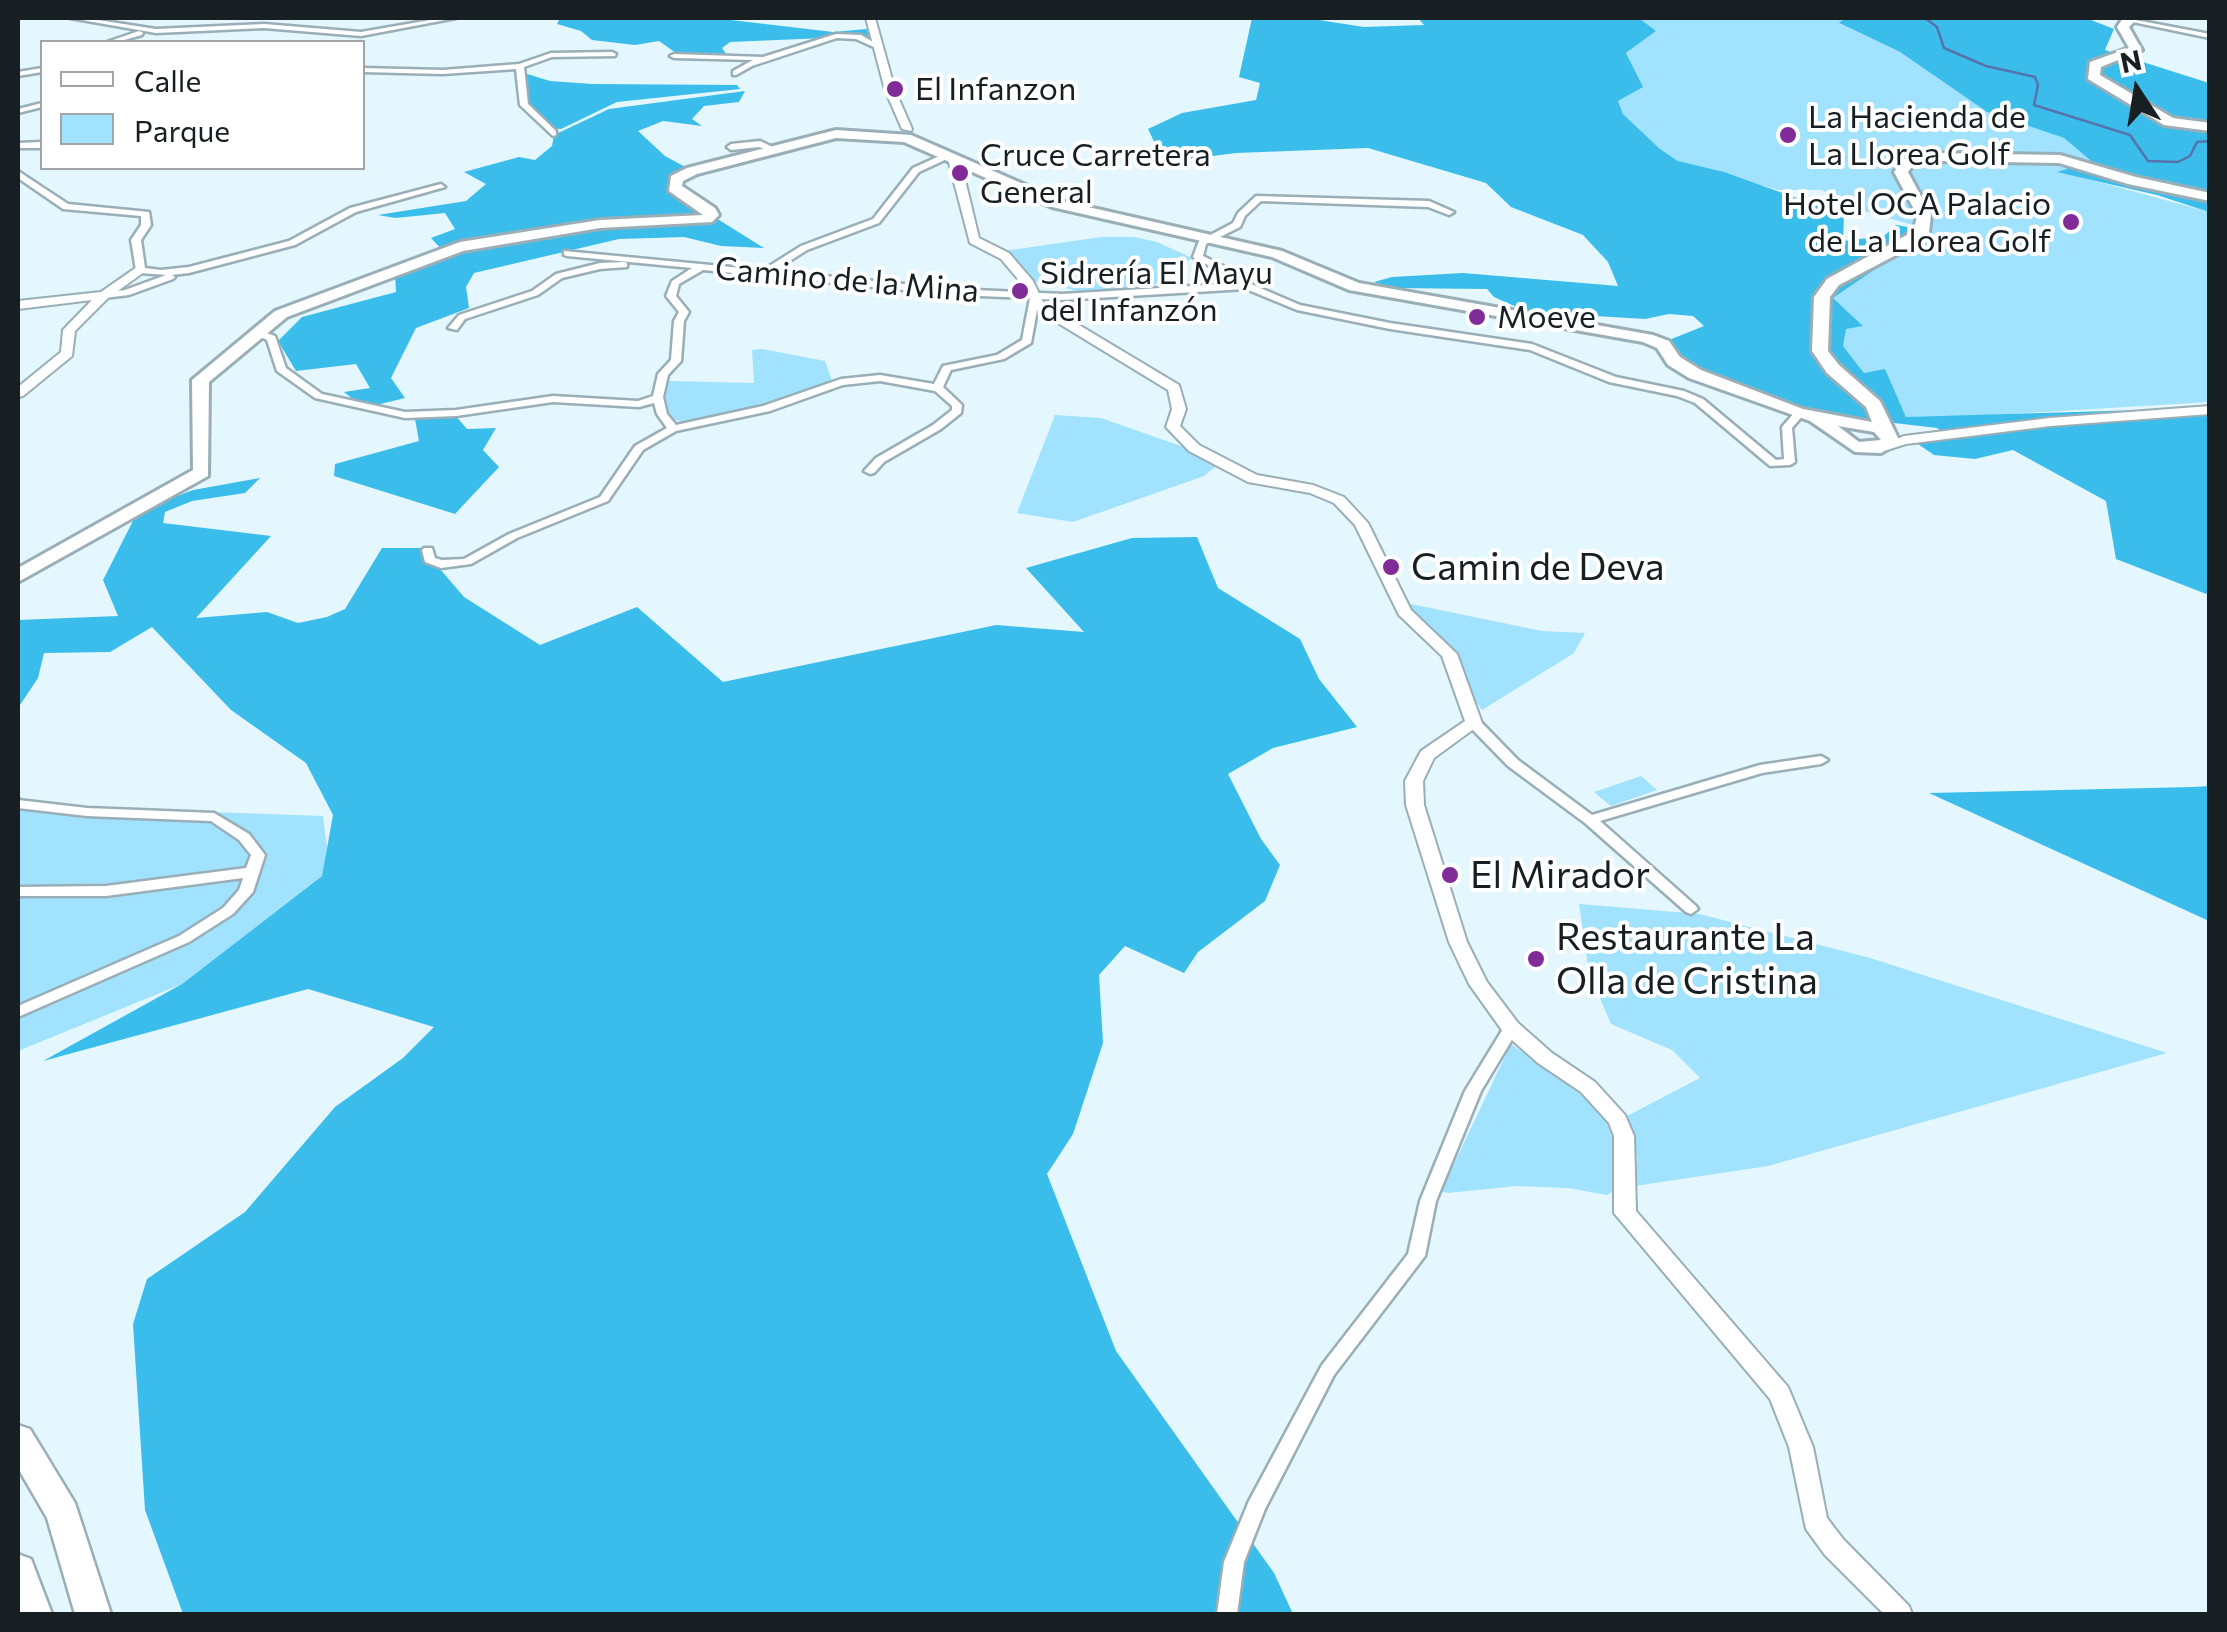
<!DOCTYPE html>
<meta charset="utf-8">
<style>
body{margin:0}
#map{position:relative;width:2227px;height:1632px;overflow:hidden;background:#e4f6fe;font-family:Commissioner,sans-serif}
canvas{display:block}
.frame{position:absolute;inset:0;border:20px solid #171f23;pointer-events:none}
.legend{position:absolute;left:40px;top:40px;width:325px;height:130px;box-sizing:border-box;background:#fff;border:2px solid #a2a5a7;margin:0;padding:12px 18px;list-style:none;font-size:30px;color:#171f23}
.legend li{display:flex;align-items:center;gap:20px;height:50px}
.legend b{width:50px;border:2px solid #a2a5a7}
.north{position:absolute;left:2087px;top:40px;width:100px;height:100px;-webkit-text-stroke:8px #fff;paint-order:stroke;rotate:348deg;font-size:28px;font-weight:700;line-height:40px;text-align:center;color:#171f23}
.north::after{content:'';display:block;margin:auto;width:35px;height:45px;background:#171f23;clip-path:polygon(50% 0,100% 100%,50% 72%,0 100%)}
</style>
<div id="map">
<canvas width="2227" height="1632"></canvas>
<div class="frame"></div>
<ul class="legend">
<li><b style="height:12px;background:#fff"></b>Calle</li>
<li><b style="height:28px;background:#a1e2fe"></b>Parque</li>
</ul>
<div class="north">N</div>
</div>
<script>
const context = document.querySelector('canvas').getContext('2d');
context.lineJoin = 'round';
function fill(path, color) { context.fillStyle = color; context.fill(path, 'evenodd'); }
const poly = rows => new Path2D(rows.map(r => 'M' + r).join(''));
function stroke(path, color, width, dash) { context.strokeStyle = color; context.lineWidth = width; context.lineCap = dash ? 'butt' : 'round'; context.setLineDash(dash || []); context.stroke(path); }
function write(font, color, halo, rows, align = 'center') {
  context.font = font + ' Commissioner,sans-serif'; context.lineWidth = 8; context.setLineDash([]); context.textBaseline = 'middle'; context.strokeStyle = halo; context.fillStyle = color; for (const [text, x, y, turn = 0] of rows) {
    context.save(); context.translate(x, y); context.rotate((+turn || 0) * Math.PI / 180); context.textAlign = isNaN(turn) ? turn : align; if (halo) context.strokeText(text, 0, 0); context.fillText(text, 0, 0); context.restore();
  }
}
fill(poly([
 [1639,18,1845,18,1840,24,1900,52,1987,112,2064,138,2092,162,2059,171,2209,212,2209,402,1977,416,1906,417,1885,370,1864,373,1842,345,1845,329,1862,325,1833,298,1931,230,1856,209,1822,190,1778,190,1678,161,1660,149,1623,114,1618,101,1642,87,1626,53,1656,31],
 [1101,237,1134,237,1157,242,1192,258,1149,289,1091,294,1034,281,1004,251],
 [762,349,825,361,832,381,766,405,688,423,671,419,665,398,669,381,754,383,752,350],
 [1055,415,1101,418,1192,450,1218,465,1204,476,1073,522,1017,513],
 [1406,603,1542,631,1585,633,1574,653,1482,710,1465,685,1461,668,1449,646,1419,622],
 [1641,776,1657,790,1611,806,1594,792],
 [18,796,44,806,323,816,327,848,323,875,182,984,18,1051],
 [1579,904,1699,914,1870,958,2167,1053,1768,1166,1635,1186,1637,1158,1627,1116,1700,1078,1672,1050,1611,1024,1589,973],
 [1511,1044,1603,1111,1617,1152,1613,1191,1607,1195,1568,1188,1516,1186,1448,1193,1441,1191]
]), '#a1e2fe');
fill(poly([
 [560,18,714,18,833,32,867,29,870,43,848,37,730,42,722,48,728,57,683,58,659,41,635,45,592,40,581,31,557,24],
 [1252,18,1306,18,1364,27,1424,25,1418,18,1639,18,1656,31,1626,53,1643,87,1618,101,1623,114,1660,149,1678,161,1724,172,1844,215,1843,241,1884,236,1896,225,1931,231,1833,298,1863,326,1846,329,1843,346,1864,373,1885,369,1906,417,2209,408,2209,595,2116,559,2106,501,2013,450,1975,459,1934,455,1918,444,1953,439,1937,428,1800,412,1683,362,1669,340,1704,326,1693,316,1669,314,1645,319,1528,312,1494,297,1487,289,1393,288,1374,282,1392,277,1463,273,1618,286,1608,262,1583,235,1511,207,1486,183,1368,148,1236,153,1164,162,1148,129,1182,113,1256,100,1260,83,1239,77],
 [1845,18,2086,18,2114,29,2105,50,2209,83,2209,212,2157,195,2057,172,2091,161,2064,138,1987,112,1900,52,1839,23],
 [524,73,550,81,592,84,737,85,740,89,617,102,561,129,548,128,526,104],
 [745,91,739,102,704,106,692,119,702,126,663,121,638,131,665,156,689,169,670,178,667,185,671,190,764,248,721,246,684,237,619,239,474,273,466,287,469,308,416,328,391,378,405,398,364,408,344,392,370,388,356,364,296,371,278,341,302,317,396,292,395,274,444,252,431,238,455,229,445,213,395,218,378,215,466,201,486,184,464,172,519,157,535,160,552,146,554,135,609,109],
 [455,415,467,429,496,428,483,450,499,467,455,514,334,476,335,464,419,441,415,419],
 [260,478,245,493,192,501,165,512,163,523,271,536,196,618,267,612,298,623,327,617,345,609,382,548,422,548,464,597,540,645,637,607,723,682,996,625,1084,632,1026,568,1132,538,1197,537,1218,588,1300,639,1319,679,1357,727,1273,748,1228,774,1261,839,1280,865,1265,901,1198,952,1184,973,1125,946,1099,975,1103,1043,1073,1134,1047,1174,1116,1351,1274,1573,1293,1614,183,1614,145,1510,133,1324,147,1279,245,1212,335,1107,403,1058,434,1027,308,989,43,1061,182,984,322,876,333,815,306,763,231,710,152,627,110,652,44,653,38,678,18,708,18,620,118,616,103,580,138,511,193,490],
 [2209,786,2209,921,1929,793,2193,787]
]), '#3abdeb');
stroke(poly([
 [1925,18,1937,27,1944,48,1986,66,2035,77,2038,85,2034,105,2130,135,2148,161,2178,162,2190,156,2197,142,2210,141]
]), '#5574ae', 2.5);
const minor = poly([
 [70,18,85,18,156,29,264,24,361,32,442,18,456,18,361,36,264,28,156,33,70,18],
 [2125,18,2210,34,2210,38,2128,21,2125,21,2125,18],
 [139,31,143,33,142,35,117,42,107,42,139,31],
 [836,34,861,35,880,46,876,48,856,39,837,38,752,66,736,75,733,75,733,71,753,60,674,58,670,56,674,54,763,57,836,34],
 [612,52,616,54,615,56,552,57,524,67,528,104,556,131,556,135,553,136,520,105,516,69,443,74,362,72,362,68,443,70,519,64,551,53,612,52],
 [42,68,42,72,18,76,18,72,42,68],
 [42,103,42,107,18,113,18,109,42,103],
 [760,141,777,149,773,152,759,147,731,150,727,147,731,144,760,141],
 [42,142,42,148,18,148,18,143,42,142],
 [946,153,950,156,949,158,919,172,879,223,807,250,774,271,954,289,1062,294,1241,283,1193,257,1199,241,1233,223,1238,213,1256,196,1429,201,1454,212,1449,215,1428,207,1261,201,1245,216,1240,227,1206,244,1203,256,1247,278,1251,284,1300,305,1390,323,1532,344,1616,377,1684,391,1703,399,1776,460,1784,459,1782,427,1795,412,1803,412,1804,414,1792,428,1795,462,1790,465,1770,466,1695,403,1677,396,1609,382,1530,350,1390,329,1297,310,1246,289,1062,300,1039,299,1031,343,1004,359,951,370,943,387,962,405,961,413,941,429,884,462,874,473,870,474,864,471,876,458,933,425,952,410,952,406,935,391,880,381,843,385,770,411,676,431,643,450,608,501,517,538,471,564,441,568,425,562,422,550,424,548,432,548,435,558,442,560,464,559,509,534,600,497,635,446,667,428,657,414,654,403,639,407,553,402,456,416,405,418,315,398,277,371,267,340,250,332,255,329,275,336,286,368,322,394,405,412,456,410,553,396,638,401,653,396,658,374,671,360,674,321,679,312,666,296,672,281,692,268,567,256,564,255,564,251,763,270,801,246,873,219,913,168,946,153],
 [703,270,954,295,1030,298,1022,340,997,355,943,366,934,384,880,375,841,379,763,406,676,425,667,414,663,397,668,375,681,361,684,321,689,312,676,296,679,284,703,270],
 [18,171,68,204,149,212,151,225,141,240,145,268,161,270,189,267,289,241,350,208,441,184,445,187,356,212,295,245,189,273,172,275,175,277,173,279,129,295,104,298,101,297,101,293,125,290,166,275,141,273,136,270,131,240,141,225,141,216,63,209,18,178,18,171],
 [624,262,627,263,627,267,600,269,562,278,538,295,465,319,457,330,448,328,459,315,532,291,556,274,600,263,624,262],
 [1474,719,1479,720,1518,760,1592,815,1760,765,1821,756,1828,760,1821,764,1762,773,1600,821,1696,906,1698,909,1691,914,1686,912,1585,823,1508,766,1469,726,1467,723,1474,719],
 [18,800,87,808,214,813,249,834,265,855,253,892,233,914,189,942,18,1017,18,1006,179,936,223,908,239,890,243,878,106,896,18,896,18,887,106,886,246,868,251,855,239,840,211,821,87,816,18,808,18,800],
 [1511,1023,1516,1024,1519,1028,1481,1091,1436,1201,1425,1256,1334,1375,1265,1509,1244,1562,1237,1614,1217,1614,1224,1562,1249,1501,1322,1365,1408,1254,1420,1201,1465,1091,1506,1024,1511,1023]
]);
const tertiary = poly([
 [866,18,875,18,895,90,912,129,911,131,902,129,885,90,866,18],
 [954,156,960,159,979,238,1009,253,1033,281,1044,304,1179,385,1186,409,1180,426,1199,445,1257,475,1313,485,1344,497,1368,523,1411,610,1457,654,1482,723,1434,758,1423,781,1424,805,1467,942,1487,982,1518,1023,1552,1053,1595,1082,1625,1115,1634,1136,1636,1211,1788,1387,1813,1447,1827,1518,1843,1539,1909,1606,1912,1614,1884,1614,1825,1555,1806,1529,1789,1447,1770,1399,1614,1213,1614,1136,1609,1123,1581,1092,1538,1063,1504,1033,1469,984,1449,942,1406,805,1405,781,1421,751,1465,721,1442,656,1399,615,1355,525,1334,503,1310,493,1248,482,1189,451,1166,427,1172,409,1168,390,1035,309,1023,285,1001,259,970,243,948,159,954,156],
 [137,267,147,270,108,298,75,331,72,356,23,396,18,397,18,387,61,352,63,330,92,300,18,309,18,301,101,292,137,267],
 [2210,406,2210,414,2050,426,1906,444,1887,450,1880,446,1904,436,2050,418,2210,406]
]);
const trunk = poly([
 [2123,18,2138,18,2129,27,2142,50,2101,67,2100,75,2173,118,2210,123,2210,131,2164,125,2088,79,2090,62,2129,48,2117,27,2123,18],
 [836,130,911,135,1062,201,1282,251,1359,283,1653,335,1669,341,1680,357,1701,370,1803,409,1872,422,1866,407,1827,373,1812,351,1814,297,1827,279,1914,231,1917,215,1894,172,1903,159,1937,153,2060,155,2136,177,2210,193,2210,201,2128,184,2059,163,1937,161,1913,165,1908,172,1931,215,1929,232,1917,244,1839,285,1830,297,1828,351,1839,365,1880,401,1900,442,1881,453,1855,452,1810,421,1689,378,1668,365,1657,348,1643,342,1349,290,1272,257,1052,207,904,142,836,138,697,174,683,181,682,186,715,208,719,215,712,222,600,228,463,251,287,317,209,382,208,476,18,582,18,568,193,470,192,380,275,311,460,242,600,220,703,215,669,191,671,176,687,168,836,130],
 [1838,426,1874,432,1881,440,1859,442,1838,426]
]);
const motorway = poly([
 [18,1425,30,1429,75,1503,111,1614,75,1614,47,1518,18,1468,18,1425],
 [18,1554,31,1559,52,1614,18,1614,18,1554]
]);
stroke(minor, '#99aeb7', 5);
stroke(tertiary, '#99aeb7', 4);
stroke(trunk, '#99aeb7', 6);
stroke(motorway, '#99aeb7', 5);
fill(minor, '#fff');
fill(tertiary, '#fff');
fill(trunk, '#fff');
fill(motorway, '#fff');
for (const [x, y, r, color] of [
 [895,89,10,"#812b99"],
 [1788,135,10,"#812b99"],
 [960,173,10,"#812b99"],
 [2071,222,10,"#812b99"],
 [1020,291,10,"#812b99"],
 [1477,317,10,"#812b99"],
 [1391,567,10,"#812b99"],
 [1450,875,10,"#812b99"],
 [1536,959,10,"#812b99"]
]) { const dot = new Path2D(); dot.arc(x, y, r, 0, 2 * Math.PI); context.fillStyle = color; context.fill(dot); stroke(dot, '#fff', 4); }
write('32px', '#171f23', '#fff', [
 ["El Infanzon",915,89],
 ["La Hacienda de",1808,117],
 ["La Llorea Golf",1808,154],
 ["Cruce Carretera",980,155],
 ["General",980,192],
 ["Hotel OCA Palacio",2051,204,"right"],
 ["de La Llorea Golf",2051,241,"right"],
 ["Sidrería El Mayu",1040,273],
 ["del Infanzón",1040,310],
 ["Moeve",1497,317]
], 'left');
write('32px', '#171f23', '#fff', [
 ["Camino de la Mina",847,280,5]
]);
write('38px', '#171f23', '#fff', [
 ["Camin de Deva",1411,567],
 ["El Mirador",1470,875],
 ["Restaurante La",1556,937],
 ["Olla de Cristina",1556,981]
], 'left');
</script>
